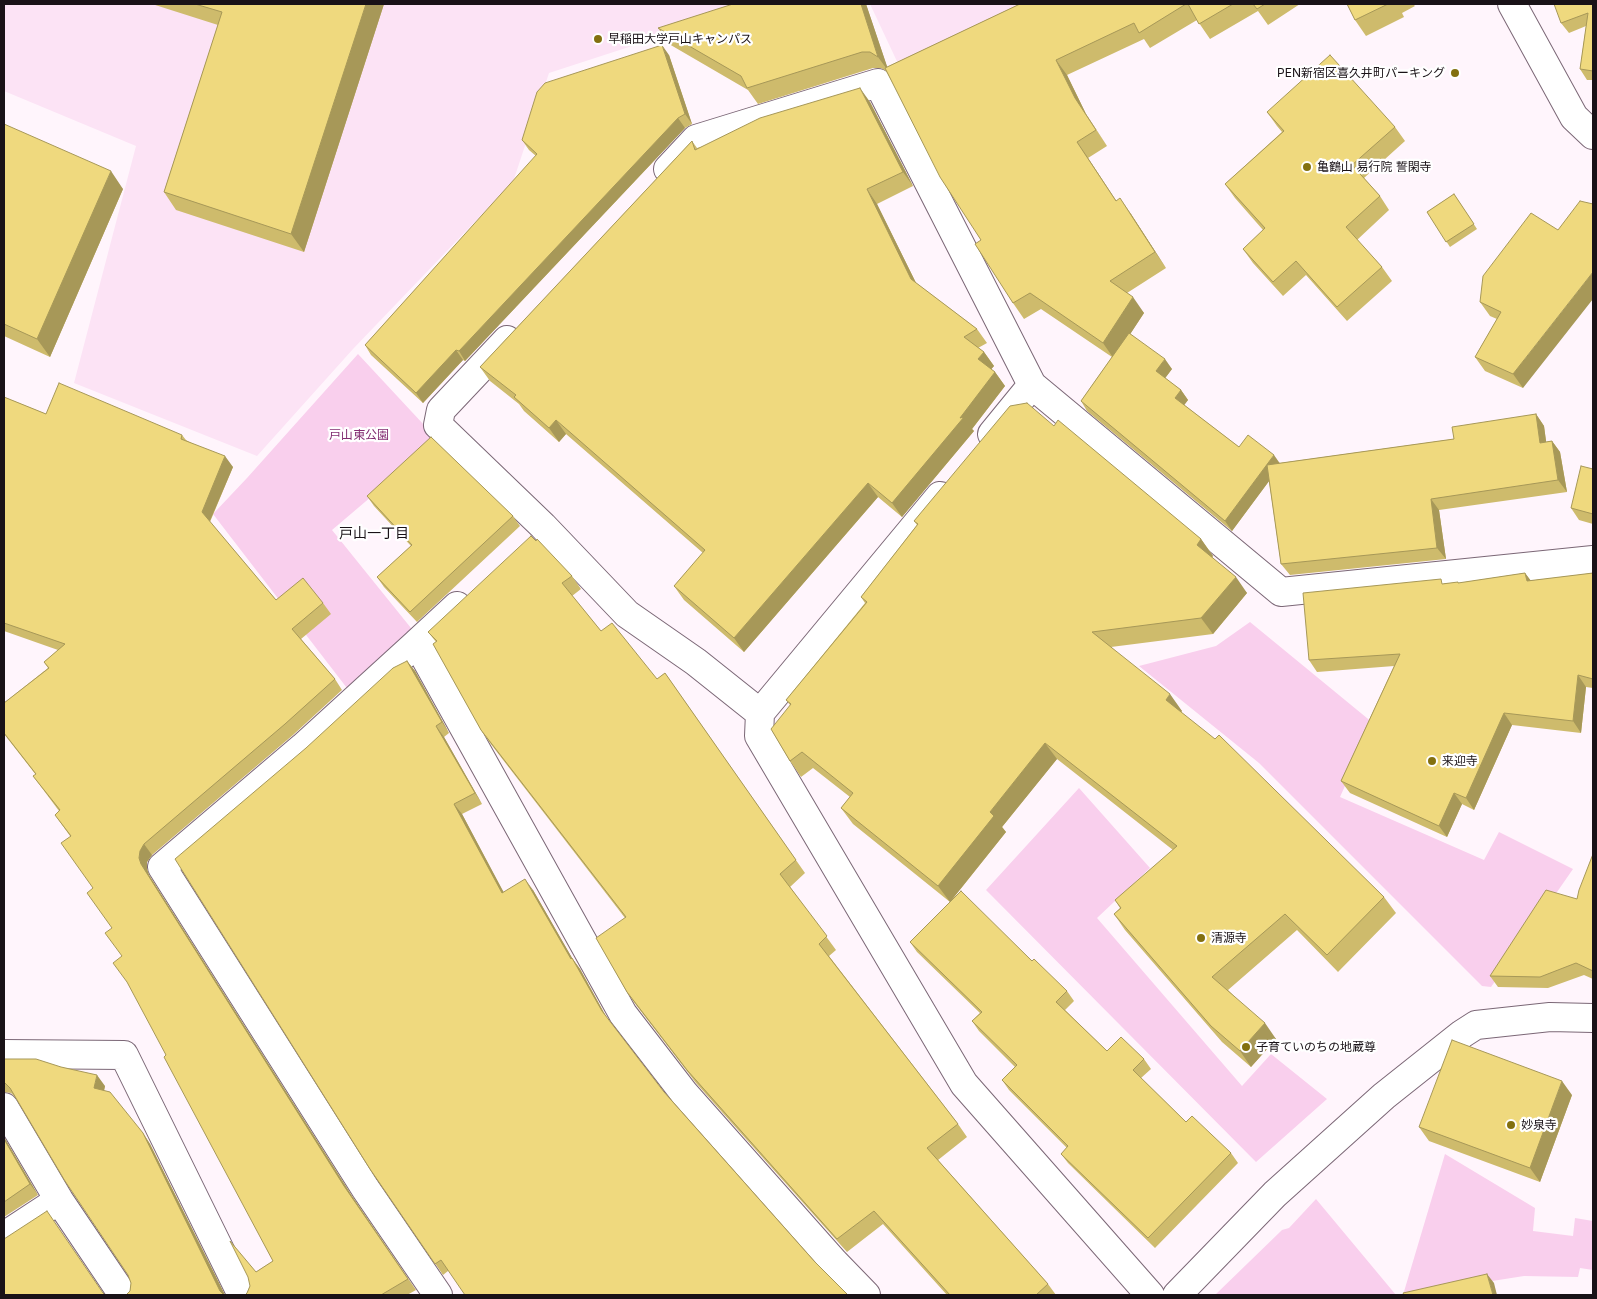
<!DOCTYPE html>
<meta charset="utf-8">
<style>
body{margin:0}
#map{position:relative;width:1597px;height:1299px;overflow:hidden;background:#fff5fc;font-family:Inter,sans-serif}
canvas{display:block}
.frame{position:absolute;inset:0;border:5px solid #191217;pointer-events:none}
</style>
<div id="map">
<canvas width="1597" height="1299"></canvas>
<div class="frame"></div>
</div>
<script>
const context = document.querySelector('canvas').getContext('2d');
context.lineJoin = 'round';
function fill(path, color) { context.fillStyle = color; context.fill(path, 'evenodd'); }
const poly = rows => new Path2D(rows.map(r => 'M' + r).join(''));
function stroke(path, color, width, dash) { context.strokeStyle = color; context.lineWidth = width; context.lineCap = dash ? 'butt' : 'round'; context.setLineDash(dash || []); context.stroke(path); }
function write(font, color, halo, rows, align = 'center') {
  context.font = font + ' Inter,"Noto Sans JP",sans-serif'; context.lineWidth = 4.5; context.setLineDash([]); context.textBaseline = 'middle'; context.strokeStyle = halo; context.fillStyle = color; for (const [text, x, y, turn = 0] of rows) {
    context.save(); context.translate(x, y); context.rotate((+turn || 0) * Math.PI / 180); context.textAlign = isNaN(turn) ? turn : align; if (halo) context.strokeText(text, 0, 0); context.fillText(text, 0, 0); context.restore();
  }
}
fill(poly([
 [4,4,761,4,549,73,513,182,353,349,257,456,74,383,136,146,4,91],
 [870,4,1041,4,902,72]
]), '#fce3f5');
fill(poly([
 [358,354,438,440,332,530,415,633,350,692,213,514,247,478],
 [1250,622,1373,723,1340,797,1484,860,1499,832,1573,869,1491,987,1482,986,1259,763,1139,666,1216,646],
 [1079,788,1150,868,1097,918,1242,1086,1271,1054,1327,1099,1256,1162,986,890],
 [1445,1154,1535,1208,1533,1231,1573,1236,1575,1218,1593,1221,1593,1270,1580,1268,1578,1277,1524,1276,1403,1295],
 [1316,1199,1396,1295,1215,1295,1282,1230,1289,1228]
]), '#f9cfed');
const minor = poly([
 [1512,4,1574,117,1593,135],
 [668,169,696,139,878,83,1032,385,1281,592,1593,560],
 [507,340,441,410,438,425,543,526,627,614,696,662,760,713],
 [992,434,1032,385],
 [940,496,760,713,759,736,964,1084,1150,1295],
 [457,606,417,643,623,1014,684,1093,834,1262,866,1295],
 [417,643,303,747,162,867,365,1188,438,1295],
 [4,1054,124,1055,242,1295],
 [4,1107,59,1200,123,1295],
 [4,1236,59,1200],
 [1177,1295,1275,1194,1384,1096,1462,1034,1476,1025,1550,1017,1593,1018]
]);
stroke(minor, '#7b6776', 30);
stroke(minor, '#fff', 28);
fill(poly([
 [152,4,384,4,304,252,176,210,164,192,218,25],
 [866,4,887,67,1020,4,1300,4,1268,25,1258,11,1210,39,1197,20,1150,48,1144,39,1067,75,1086,114,1107,146,1088,158,1116,201,1131,214,1166,268,1127,293,1144,313,1130,334,1172,369,1165,378,1181,390,1188,400,1184,405,1239,447,1280,463,1454,439,1536,414,1544,426,1546,442,1552,441,1560,452,1567,492,1439,510,1446,559,1290,575,1281,564,1269,481,1232,531,1087,411,1081,401,1112,357,1041,309,1024,319,1013,303,981,240,886,71,881,68,873,68,758,104,748,90,669,44,658,28],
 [1347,4,1413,4,1415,6,1402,13,1404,17,1366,36,1355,20],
 [1593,4,1593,80,1587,80,1580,69,1586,26,1569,33,1561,23],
 [669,55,692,124,685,128,465,361,463,360,423,403,371,355,365,345,536,156,529,150,522,140],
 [870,102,913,186,877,204,916,283,977,329,987,343,978,348,984,352,994,366,991,369,995,372,1005,386,972,429,974,431,902,517,878,497,744,652,684,600,674,586,703,553,566,434,559,442,524,411,519,404,490,381,480,367,692,141,697,148],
 [1267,112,1395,127,1405,141,1364,178,1380,196,1389,210,1357,240,1382,267,1392,281,1347,321,1306,275,1283,296,1253,263,1243,249,1263,230,1235,198,1225,184,1282,132,1277,126],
 [4,124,123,189,50,357,4,336],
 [1454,194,1477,229,1450,247,1427,212],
 [1531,213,1523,388,1485,371,1475,357,1497,319,1490,316,1480,302],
 [4,397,46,414,182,435,186,440,233,467,210,522,276,600,323,603,331,614,301,639,335,679,342,690,293,735,152,855,147,862,147,869,149,875,352,1196,416,1290,407,1295,245,1295,247,1293,256,1272,273,1261,166,1055,122,956,112,928,93,888,70,836,55,815,59,811,33,776,36,775,4,734,4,703,48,668,44,662,58,650,4,631],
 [1054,426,1201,539,1213,556,1212,557,1247,593,1213,634,1111,647,1182,711,1181,712,1384,897,1396,913,1338,972,1297,930,1228,990,1276,1039,1251,1067,1222,1042,1125,930,1114,914,1120,908,1115,900,1173,850,1057,759,1002,827,1006,832,951,901,1032,961,1067,991,1074,1001,1065,1010,1107,1051,1144,1059,1151,1069,1141,1078,1186,1122,1231,1153,1238,1163,1155,1248,1068,1163,1061,1154,1067,1148,1009,1090,1002,1080,1015,1067,979,1031,972,1021,980,1013,917,952,910,942,950,902,853,824,841,808,850,797,813,768,801,777,790,761,790,705,786,700,865,603,861,597,917,525,914,521],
 [1593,469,1593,524,1579,520,1571,508],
 [367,496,513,516,520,526,417,622,384,587,377,577,411,546,374,506],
 [536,541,572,576,581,589,572,596,601,631,657,679,665,673,805,873,790,887,836,950,829,956,958,1124,967,1137,938,1160,1048,1284,1056,1295,947,1295,883,1224,847,1252,696,1083,636,1005,627,992,625,918,490,743,481,730,436,642,428,632],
 [1593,571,1593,688,1586,687,1581,733,1512,725,1474,810,1462,804,1447,837,1350,793,1341,781,1394,666,1317,672,1309,660,1445,583,1459,583,1525,573,1531,581,1593,573],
 [407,661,415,671,449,733,444,737,482,804,462,814,503,892,533,890,572,958,580,969,607,1018,448,1271,443,1275,370,1169],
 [1593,854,1593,979,1584,975,1548,988,1498,987,1490,976,1577,899],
 [4,1059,105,1086,104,1091,143,1133,150,1144,225,1295,126,1295,130,1291,131,1283,128,1275,15,1097,11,1093,4,1092],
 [1572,1095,1540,1182,1429,1141,1419,1127],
 [4,1137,38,1195,4,1217]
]), '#cebb6c');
fill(poly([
 [366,4,384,4,304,252,291,234],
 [861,4,866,4,889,72,878,57],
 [662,45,669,55,692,124,685,114],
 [1056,60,1067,75,1086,114,1107,146,1075,98],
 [860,88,870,102,913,186,903,172],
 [678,118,685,128,465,361,459,351],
 [1077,142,1088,158,1127,217,1116,201],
 [111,171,123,189,50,357,37,339],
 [867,189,877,204,921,293,911,279],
 [1120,198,1131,214,1166,268,1155,252],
 [1593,272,1593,299,1523,388,1513,374],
 [1133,297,1144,313,1114,359,1103,343],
 [456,350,463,360,423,403,416,393],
 [984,352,994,366,988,373,978,359],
 [1165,359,1172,369,1163,381,1156,371],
 [995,372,1005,386,972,429,974,431,902,517,892,503],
 [1181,390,1188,400,1182,408,1175,398],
 [1536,414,1544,426,1548,455,1540,443],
 [556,420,566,434,559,442,549,428],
 [1552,441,1560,452,1567,492,1558,480],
 [1274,455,1281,465,1232,531,1225,521],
 [225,456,233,467,209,523,202,512],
 [868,483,878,497,744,652,734,638],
 [1431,499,1439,510,1446,559,1437,548],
 [1201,539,1213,556,1209,561,1197,545],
 [1525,573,1534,585,1527,581],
 [1236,577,1247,593,1213,634,1201,618],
 [407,661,415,671,449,733,442,722],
 [1578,675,1586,687,1581,733,1573,721],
 [1170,694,1182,711,1177,717,1166,700],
 [1504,713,1512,725,1474,810,1466,798],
 [436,726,444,737,482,804,475,793],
 [1045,743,1057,759,1002,827,1006,832,950,902,938,886,990,812],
 [1454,793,1462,804,1447,837,1439,826],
 [454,804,462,814,510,904,502,893],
 [144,844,152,855,147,862,147,869,149,875,352,1196,416,1290,344,1186,141,864,139,858,140,851],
 [525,879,533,890,579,970,571,959],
 [572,958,580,969,609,1022,602,1011],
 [1265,1023,1276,1039,1251,1067,1240,1051],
 [97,1075,105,1086,102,1099,94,1088],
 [1562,1081,1572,1095,1540,1182,1530,1168],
 [143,1133,150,1144,225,1295,223,1295,220,1291],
 [4,1137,38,1195,30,1184,4,1139],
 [1487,1274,1494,1283,1497,1295,1493,1295]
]), '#a79858');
const building = poly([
 [195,4,366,4,291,234,164,192,222,12,195,4],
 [733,4,861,4,878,57,870,52,862,52,747,88,741,76,658,28,733,4],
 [1020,4,1186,4,1139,33,1134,23,1056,60,1075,98,1096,130,1077,142,1116,201,1120,198,1155,252,1110,281,1133,297,1103,343,1030,293,1013,303,975,244,981,240,940,177,885,68,1020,4],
 [1188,4,1233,4,1199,24,1188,4],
 [1253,4,1265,4,1257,9,1253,4],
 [1347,4,1388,4,1355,20,1347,4],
 [1554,4,1593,4,1593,71,1580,69,1588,13,1561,23,1554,4],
 [662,45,685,114,678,118,459,351,456,350,416,393,365,345,537,154,522,140,537,92,545,83,662,45],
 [1330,55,1395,127,1352,165,1380,196,1346,227,1382,267,1337,307,1296,261,1273,282,1243,249,1265,228,1225,184,1284,131,1267,112,1330,55],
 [860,88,903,172,867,189,911,279,977,329,964,337,984,352,978,359,995,372,960,418,964,417,892,503,868,483,734,638,674,586,705,550,556,420,549,428,514,397,516,395,480,367,692,141,695,150,760,118,860,88],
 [4,124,111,171,37,339,4,324,4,124],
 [1454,194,1474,224,1446,242,1427,212,1454,194],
 [1580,201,1593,204,1593,272,1513,374,1475,357,1501,312,1480,302,1483,276,1531,213,1558,230,1580,201],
 [1129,333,1165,359,1156,371,1181,390,1175,398,1239,447,1248,435,1274,455,1225,521,1081,401,1129,333],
 [59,383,182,435,181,439,225,456,202,512,276,600,303,578,323,603,292,629,335,679,285,724,144,844,140,851,139,858,141,864,344,1186,408,1279,381,1295,245,1295,247,1293,250,1286,248,1277,230,1241,256,1272,273,1261,164,1057,166,1055,127,982,113,963,122,956,105,933,112,928,87,893,93,888,61,843,71,836,55,815,60,810,33,776,36,774,4,733,4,703,49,668,44,662,65,644,4,623,4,397,46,414,59,383],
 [1027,403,1054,426,1058,420,1201,539,1197,545,1236,577,1201,618,1092,632,1170,694,1166,700,1215,739,1219,735,1384,897,1327,955,1285,914,1212,977,1265,1023,1240,1051,1211,1026,1114,914,1121,908,1115,900,1177,846,1045,743,990,812,994,816,938,886,841,808,853,793,802,752,790,761,771,729,791,704,786,700,867,602,861,597,918,524,914,521,1010,406,1027,403],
 [1536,414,1540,443,1552,441,1558,480,1431,499,1437,548,1281,564,1267,465,1454,439,1452,427,1536,414],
 [431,437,513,516,410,612,377,577,412,545,367,496,431,437],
 [1581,466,1593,469,1593,514,1571,508,1581,466],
 [531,536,536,541,537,539,572,576,562,583,601,631,612,623,657,679,665,673,796,860,780,874,827,936,819,944,958,1124,927,1148,1048,1284,1036,1295,950,1295,874,1211,837,1239,687,1070,627,992,596,938,626,917,481,730,433,644,437,641,428,632,531,536],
 [1593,571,1593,679,1578,675,1573,721,1504,713,1466,798,1454,793,1439,826,1341,781,1400,654,1309,660,1303,593,1441,579,1442,584,1458,582,1458,583,1525,573,1527,581,1593,573,1593,571],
 [407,661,442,722,436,726,475,793,454,804,502,893,525,879,571,959,572,958,602,1011,664,1092,815,1262,848,1295,465,1295,441,1260,435,1264,370,1169,175,859,306,748,393,668,407,661],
 [1593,854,1593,971,1576,963,1540,977,1490,976,1546,890,1577,899,1579,890,1593,854],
 [961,891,1032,961,1034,959,1067,991,1056,1002,1107,1051,1121,1037,1144,1059,1133,1070,1186,1122,1192,1116,1231,1153,1148,1238,1061,1154,1068,1146,1002,1080,1017,1065,972,1021,982,1012,910,942,961,891],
 [1452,1040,1562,1081,1530,1168,1419,1127,1452,1040],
 [4,1059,36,1059,61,1067,97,1075,94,1088,110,1092,143,1133,220,1291,224,1295,126,1295,130,1291,131,1283,128,1275,65,1181,10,1088,4,1082,4,1059],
 [4,1139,30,1184,4,1202,4,1139],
 [47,1211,103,1293,105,1295,4,1295,4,1239,47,1211],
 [1487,1274,1493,1295,1404,1295,1403,1293,1487,1274]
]);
fill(building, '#efd97e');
stroke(building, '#a79858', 1);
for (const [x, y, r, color] of [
 [598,39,5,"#83700f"],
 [1455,73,5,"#83700f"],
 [1307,167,5,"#83700f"],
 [1432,761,5,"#83700f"],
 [1201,938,5,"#83700f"],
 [1246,1047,5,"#83700f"],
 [1511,1125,5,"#83700f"]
]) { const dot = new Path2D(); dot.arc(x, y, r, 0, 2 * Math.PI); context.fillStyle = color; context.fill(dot); stroke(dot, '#fff', 2); }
write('12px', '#191217', '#fff', [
 ["早稲田大学戸山キャンパス",608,39],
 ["PEN新宿区喜久井町パーキング",1445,73,"right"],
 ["亀鶴山 易行院 誓閑寺",1317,167],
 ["来迎寺",1442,761],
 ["清源寺",1211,938],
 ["子育ていのちの地蔵尊",1256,1047],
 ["妙泉寺",1521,1125]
], 'left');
write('12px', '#822c71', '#fff', [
 ["戸山東公園",359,435]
]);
write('14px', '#191217', '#fff', [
 ["戸山一丁目",374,534]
]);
</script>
